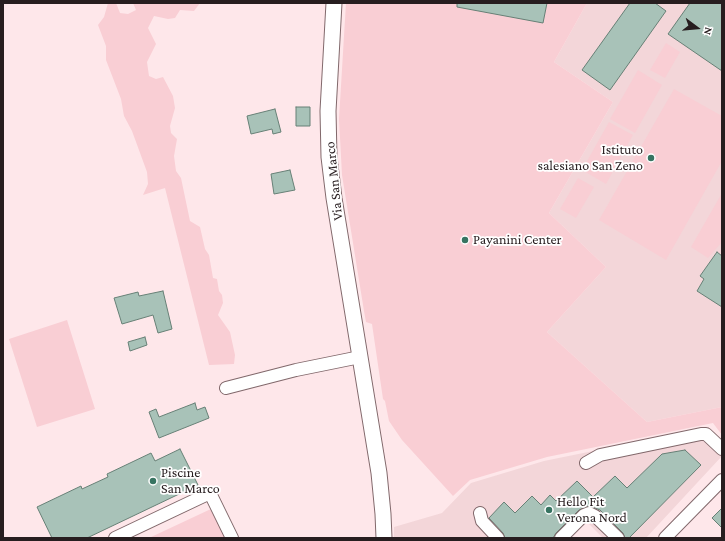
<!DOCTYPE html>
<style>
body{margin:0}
#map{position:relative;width:725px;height:541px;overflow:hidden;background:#fee7ea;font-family:"Crimson Pro",serif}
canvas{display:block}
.frame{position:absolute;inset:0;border:4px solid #271d1f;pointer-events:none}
.north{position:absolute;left:677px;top:8px;width:40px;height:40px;-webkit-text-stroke:3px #fff;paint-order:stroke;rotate:106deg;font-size:11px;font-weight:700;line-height:16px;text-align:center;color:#271d1f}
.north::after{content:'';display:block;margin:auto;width:14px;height:18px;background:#271d1f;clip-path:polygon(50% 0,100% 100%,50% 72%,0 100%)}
</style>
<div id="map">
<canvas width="725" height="541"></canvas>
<div class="frame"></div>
<div class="north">N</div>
</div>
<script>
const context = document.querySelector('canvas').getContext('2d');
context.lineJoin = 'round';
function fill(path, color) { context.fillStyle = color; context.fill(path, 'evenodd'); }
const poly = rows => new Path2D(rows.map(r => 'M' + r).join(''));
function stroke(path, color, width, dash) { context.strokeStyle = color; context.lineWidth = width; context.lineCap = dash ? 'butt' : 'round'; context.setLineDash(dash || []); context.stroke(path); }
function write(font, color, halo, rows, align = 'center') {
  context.font = font + ' "Crimson Pro",serif'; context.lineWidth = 3.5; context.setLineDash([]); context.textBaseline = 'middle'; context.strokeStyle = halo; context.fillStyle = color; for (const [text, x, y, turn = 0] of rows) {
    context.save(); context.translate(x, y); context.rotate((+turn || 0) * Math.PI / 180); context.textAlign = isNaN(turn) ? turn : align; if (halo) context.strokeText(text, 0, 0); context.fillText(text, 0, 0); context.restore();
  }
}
fill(poly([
 [587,3,722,3,722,407,647,422,547,332,606,267,549,213,613,102,554,62],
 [706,428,722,444,722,456,646,538,603,538,586,521,569,538,394,538,394,527,442,513,471,483,544,461]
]), '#f3d6d9');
fill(poly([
 [108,3,116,3,120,13,128,14,136,10,133,3,200,3,194,11,180,10,175,18,168,19,154,16,148,28,156,44,147,62,149,76,156,79,163,77,173,96,175,108,170,126,171,133,177,139,174,156,176,171,181,178,190,221,200,227,205,249,209,255,213,278,217,279,219,291,222,295,223,303,218,315,230,332,235,355,234,364,209,365,165,188,143,195,148,184,147,172,132,131,124,116,121,99,106,60,106,46,98,25,104,17],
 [346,3,587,3,554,62,613,102,549,213,606,267,547,332,647,422,722,407,722,435,713,423,547,457,470,480,453,496,402,440,389,421,385,401,383,399,372,324,366,322,364,311,342,175,339,119],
 [666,43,680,52,665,78,650,70],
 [638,70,662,85,635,133,610,119],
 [674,89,722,116,722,161,666,260,599,220],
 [609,122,633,135,606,184,582,170],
 [578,178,594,187,576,218,560,209],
 [722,193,722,242,708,258,691,247],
 [67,320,95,409,37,427,9,339],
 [213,508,227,538,149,538]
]), '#f9ced4');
const building = poly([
 [457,3,547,3,543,23,457,7,457,3],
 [630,3,655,3,666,11,610,90,582,70,630,3],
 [690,3,722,3,722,71,668,34,690,3],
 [296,107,310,107,310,126,296,126,296,107],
 [275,109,281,132,273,134,272,129,251,134,247,116,275,109],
 [290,170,295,190,274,194,271,174,290,170],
 [717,252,722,256,722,307,697,291,704,279,700,276,717,252],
 [163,291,172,329,158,333,153,315,122,324,114,298,138,292,139,296,163,291],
 [145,337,147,345,130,351,128,342,145,337],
 [195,403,197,410,205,407,209,418,159,438,149,412,156,409,159,417,195,403],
 [180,449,198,485,87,538,52,538,37,507,81,486,82,489,108,477,107,474,151,453,155,461,180,449],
 [685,450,701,465,629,538,625,538,623,533,600,510,590,506,579,510,556,533,553,538,505,538,503,533,489,518,504,502,515,513,532,496,541,505,550,495,556,501,577,481,593,497,615,476,627,488,662,454,685,450],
 [722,508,722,528,712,518,722,508]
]);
fill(building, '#a8c2b8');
stroke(building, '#678076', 1);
const minor = poly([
 [226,388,296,370,360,357],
 [586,463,600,455,701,434,706,434,722,449],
 [480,513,482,521,498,538],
 [115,538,210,493,232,538],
 [561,538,584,515,589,513,595,516,618,538],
 [665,538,722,480]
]);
const major = poly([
 [334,3,328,111,329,157,334,198,379,473,383,514,384,538]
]);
stroke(minor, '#81686b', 14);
stroke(major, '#81686b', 17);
stroke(minor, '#fff', 12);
stroke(major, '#fff', 15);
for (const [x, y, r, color] of [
 [651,158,4,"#377461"],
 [465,240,4,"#377461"],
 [153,481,4,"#377461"],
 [549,510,4,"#377461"]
]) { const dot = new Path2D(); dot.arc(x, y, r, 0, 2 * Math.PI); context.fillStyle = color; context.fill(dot); stroke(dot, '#fff', 1.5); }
write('14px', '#271d1f', '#fff', [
 ["Istituto",643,150,"right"],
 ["salesiano San Zeno",643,166,"right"],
 ["Payanini Center",473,240],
 ["Piscine",161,473],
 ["San Marco",161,489],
 ["Hello Fit",557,502],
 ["Verona Nord",557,518]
], 'left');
write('14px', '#271d1f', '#fff', [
 ["Via San Marco",334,181,-96]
]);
</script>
